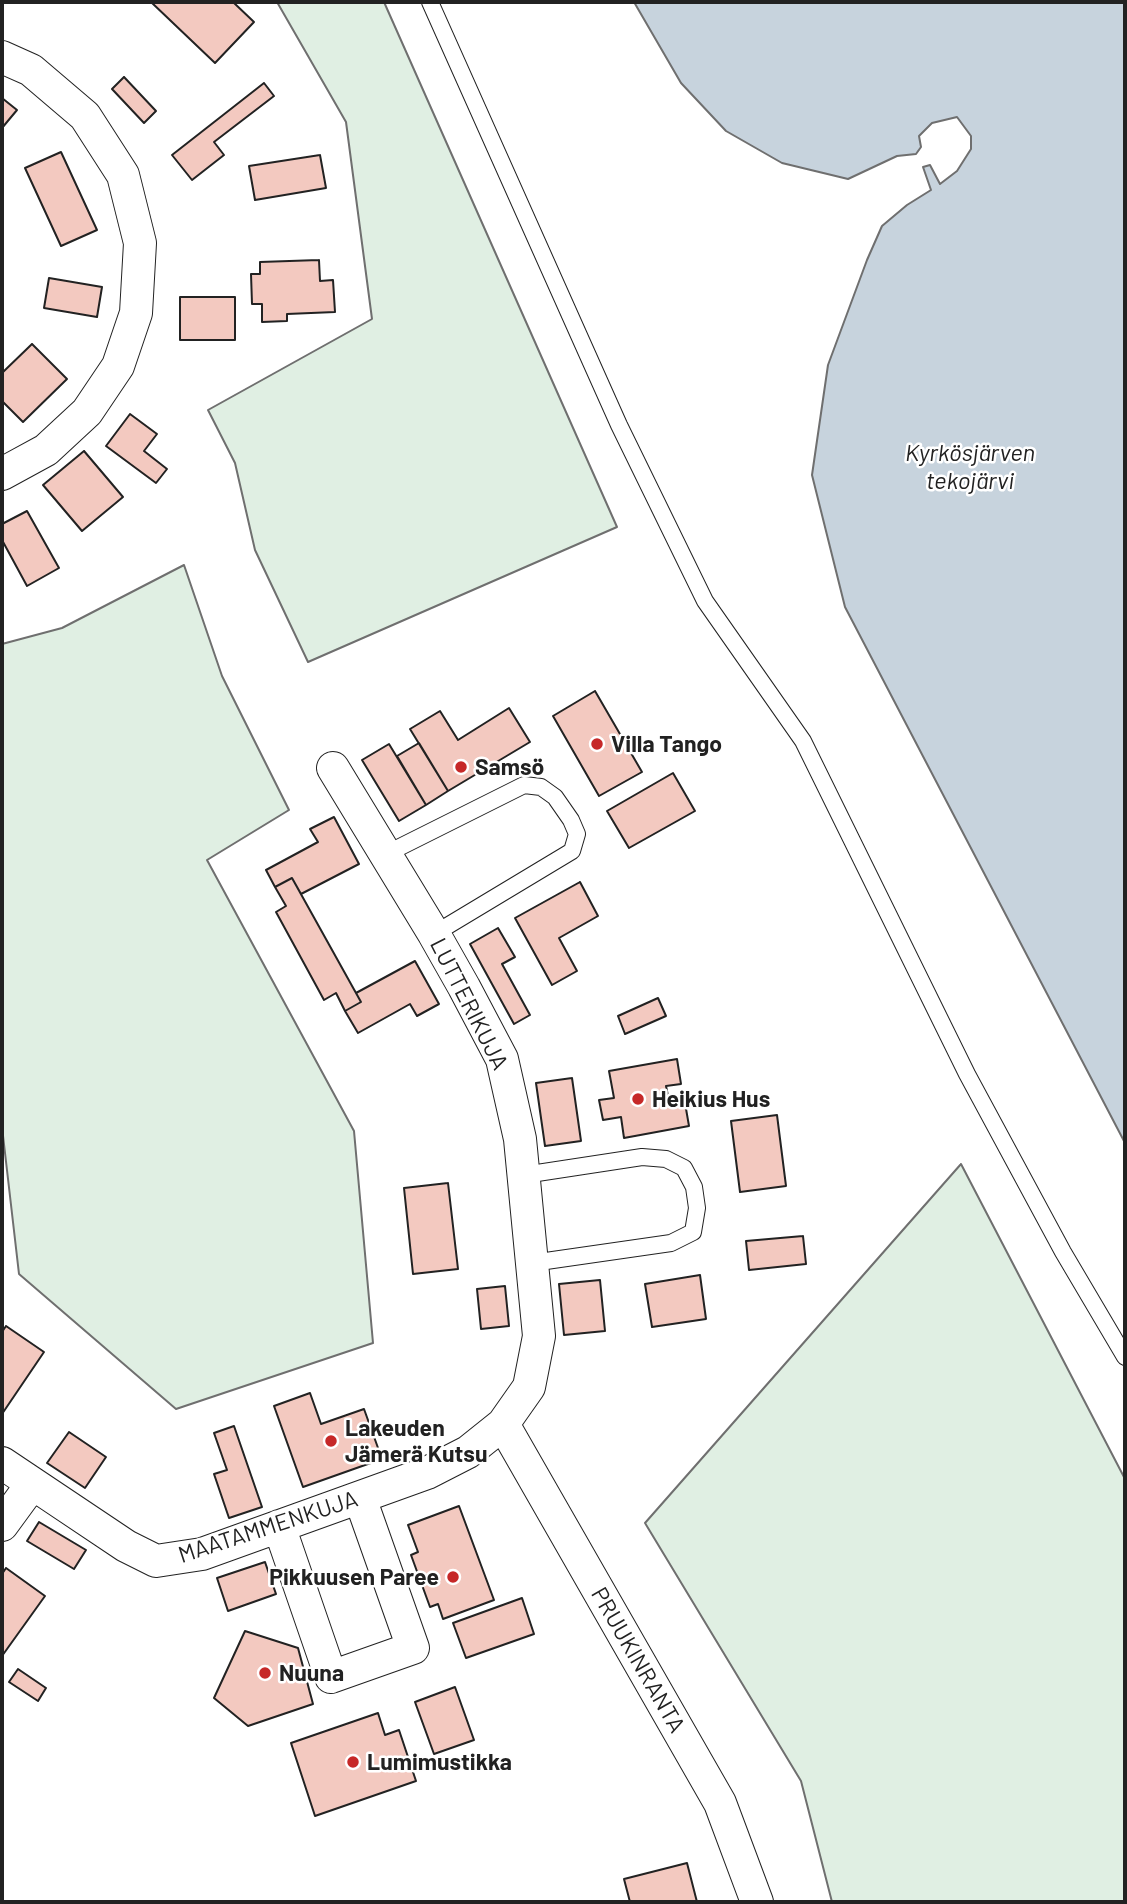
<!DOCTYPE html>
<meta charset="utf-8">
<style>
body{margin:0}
#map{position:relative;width:1127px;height:1904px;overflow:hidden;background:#fff;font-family:Barlow,sans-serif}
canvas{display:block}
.frame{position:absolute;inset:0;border:4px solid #222;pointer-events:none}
</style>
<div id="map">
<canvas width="1127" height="1904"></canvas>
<div class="frame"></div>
</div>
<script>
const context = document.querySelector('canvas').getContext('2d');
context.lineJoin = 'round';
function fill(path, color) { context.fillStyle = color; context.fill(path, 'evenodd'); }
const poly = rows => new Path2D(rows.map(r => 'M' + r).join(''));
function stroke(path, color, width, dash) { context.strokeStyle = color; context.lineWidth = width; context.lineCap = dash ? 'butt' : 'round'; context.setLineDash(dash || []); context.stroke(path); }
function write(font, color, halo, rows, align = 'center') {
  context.font = font + ' Barlow,sans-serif'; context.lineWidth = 5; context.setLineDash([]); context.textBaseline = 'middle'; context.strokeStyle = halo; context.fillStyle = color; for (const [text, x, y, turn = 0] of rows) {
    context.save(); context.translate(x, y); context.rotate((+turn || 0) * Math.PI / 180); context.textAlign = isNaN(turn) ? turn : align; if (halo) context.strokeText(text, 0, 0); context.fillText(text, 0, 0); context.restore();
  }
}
const green = poly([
 [277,2,384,2,617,527,308,662,255,550,235,463,208,410,372,319,346,122,277,2],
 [184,565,222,676,289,810,207,860,354,1131,373,1343,176,1409,19,1274,2,1127,2,644,62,628,184,565],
 [961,1164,1125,1479,1125,1902,832,1902,801,1781,645,1523,961,1164]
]);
fill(green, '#e0efe3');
stroke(green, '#6f6f6f', 2);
const water = poly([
 [634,2,1125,2,1125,1143,845,607,812,475,828,365,867,260,882,226,907,205,931,190,923,167,930,165,940,184,957,171,971,149,971,136,957,117,932,123,919,136,921,147,916,154,897,156,848,179,782,163,726,131,681,83,634,2]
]);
fill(water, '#c7d3dd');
stroke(water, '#6f6f6f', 2);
const building = poly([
 [151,2,233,2,254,22,215,63,151,2],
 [124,77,156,111,144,123,112,89,124,77],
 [264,83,274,96,214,142,224,155,192,180,172,155,264,83],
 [2,98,17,110,2,128,2,98],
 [61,152,97,230,61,246,25,168,61,152],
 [320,155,326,188,255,200,249,166,320,155],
 [319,260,320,281,333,280,335,312,287,314,287,321,262,322,262,304,252,304,251,274,260,274,260,262,319,260],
 [49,278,102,287,97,317,44,308,49,278],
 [180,297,235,297,235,340,180,340,180,297],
 [32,344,67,379,23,422,2,401,2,373,32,344],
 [130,414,157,434,144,451,167,469,156,483,106,446,130,414],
 [84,451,123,497,82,531,43,485,84,451],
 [27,511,59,568,27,586,2,540,2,524,27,511],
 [595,691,642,772,599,796,553,716,595,691],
 [509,708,530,742,448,791,410,729,440,711,458,740,509,708],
 [419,743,448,791,426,805,397,756,419,743],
 [389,744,426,805,399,821,362,760,389,744],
 [673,773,695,811,629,848,607,811,673,773],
 [334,817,359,864,301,894,292,878,275,887,266,870,318,842,310,829,334,817],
 [292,878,361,1002,345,1011,336,993,324,1000,276,912,286,906,275,887,292,878],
 [580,882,598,916,559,938,577,971,552,985,515,918,580,882],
 [498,928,515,957,502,964,530,1015,514,1024,470,944,498,928],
 [415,961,439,1004,417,1016,410,1004,358,1033,345,1011,361,1002,356,993,415,961],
 [658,998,666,1016,625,1034,618,1016,658,998],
 [677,1059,681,1084,666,1086,670,1106,685,1103,689,1126,624,1138,621,1117,603,1120,599,1100,614,1098,609,1071,677,1059],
 [572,1078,581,1141,545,1146,536,1083,572,1078],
 [777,1115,786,1186,740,1192,731,1121,777,1115],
 [448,1183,458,1269,413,1274,404,1188,448,1183],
 [803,1236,806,1264,749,1270,746,1241,803,1236],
 [700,1275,706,1319,652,1327,645,1284,700,1275],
 [600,1280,605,1331,564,1335,559,1284,600,1280],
 [505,1286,509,1326,481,1329,477,1289,505,1286],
 [6,1326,44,1352,2,1414,2,1332,6,1326],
 [310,1393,321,1424,364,1409,382,1459,303,1487,274,1406,310,1393],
 [234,1426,262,1507,229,1518,214,1474,227,1470,214,1433,234,1426],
 [69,1432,106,1457,85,1488,47,1463,69,1432],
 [459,1506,494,1600,443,1619,438,1604,430,1607,411,1555,418,1552,408,1525,459,1506],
 [39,1522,86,1550,74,1569,27,1541,39,1522],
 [265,1562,276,1594,228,1611,217,1578,265,1562],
 [6,1568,45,1596,2,1656,2,1574,6,1568],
 [522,1598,534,1634,466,1658,453,1623,522,1598],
 [245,1631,298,1648,313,1704,248,1726,214,1698,245,1631],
 [18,1669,46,1688,38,1701,9,1682,18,1669],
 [455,1687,474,1740,434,1754,415,1702,455,1687],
 [378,1713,385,1735,399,1730,416,1781,315,1816,291,1743,378,1713],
 [687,1863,697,1902,630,1902,624,1879,687,1863]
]);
fill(building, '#f3c9c0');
stroke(building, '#222', 2);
const lane = poly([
 [430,2,619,425,705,601,803,741,967,1074,1063,1252,1125,1357],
 [384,855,524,785,541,787,555,797,571,820,577,834,572,851,434,934],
 [524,1175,642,1157,666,1159,684,1168,694,1187,697,1208,693,1232,671,1243,532,1263]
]);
const street = poly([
 [2,57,31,70,85,116,123,175,140,243,136,313,118,366,87,412,46,450,2,474],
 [503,1424,720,1803,757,1902],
 [2,1463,126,1546,156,1561,202,1554,427,1473,468,1452,503,1424,529,1387,539,1336,520,1139,502,1059,464,987,434,934,333,768],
 [2,1525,32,1484],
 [279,1526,331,1677,413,1648,360,1498]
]);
stroke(lane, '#222', 18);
stroke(street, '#222', 34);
stroke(lane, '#fff', 16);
stroke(street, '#fff', 32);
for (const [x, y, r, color] of [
 [597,744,7,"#c62828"],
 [461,767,7,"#c62828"],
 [638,1099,7,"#c62828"],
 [331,1441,7,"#c62828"],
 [453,1577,7,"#c62828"],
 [265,1673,7,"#c62828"],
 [353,1762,7,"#c62828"]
]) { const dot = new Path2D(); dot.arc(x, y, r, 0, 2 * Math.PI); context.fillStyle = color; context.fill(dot); stroke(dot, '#fff', 2.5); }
write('bold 23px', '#222', '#fff', [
 ["Villa Tango",611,744],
 ["Samsö",475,767],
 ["Heikius Hus",652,1099],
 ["Lakeuden",345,1428],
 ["Jämerä Kutsu",345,1454],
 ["Pikkuusen Paree",439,1577,"right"],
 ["Nuuna",279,1673],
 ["Lumimustikka",367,1762]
], 'left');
write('23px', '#222', '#fff', [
 ["LUTTERIKUJA",469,1004,63],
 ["MAATAMMENKUJA",268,1527,-18],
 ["PRUUKINRANTA",638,1660,60]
]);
write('italic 24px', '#222', '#fff', [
 ["Kyrkösjärven",970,453],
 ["tekojärvi",970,481]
]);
</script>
